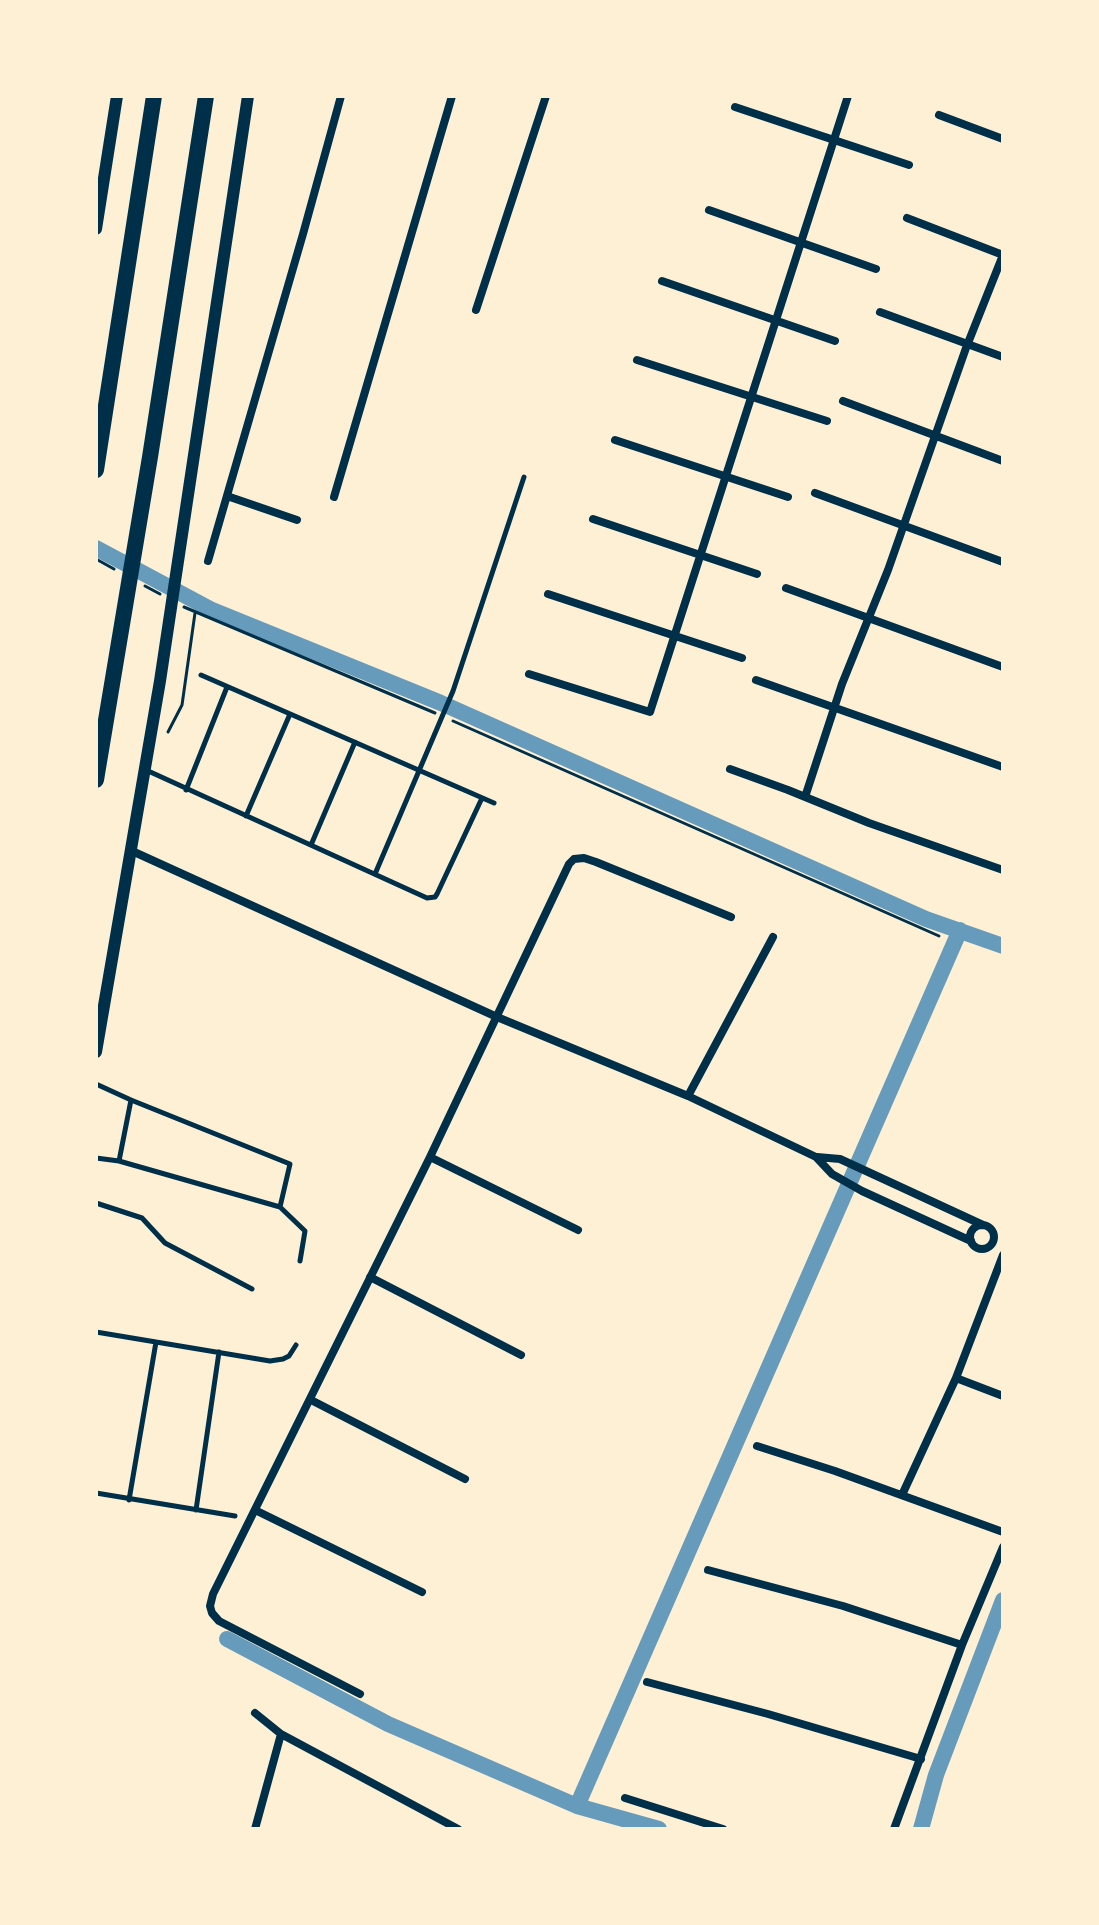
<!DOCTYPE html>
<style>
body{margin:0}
#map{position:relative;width:1099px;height:1925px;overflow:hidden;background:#fdf0d5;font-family:Literata,serif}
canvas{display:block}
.frame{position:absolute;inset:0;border:98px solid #fdf0d5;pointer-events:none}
</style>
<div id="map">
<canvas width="1099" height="1925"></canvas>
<div class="frame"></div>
</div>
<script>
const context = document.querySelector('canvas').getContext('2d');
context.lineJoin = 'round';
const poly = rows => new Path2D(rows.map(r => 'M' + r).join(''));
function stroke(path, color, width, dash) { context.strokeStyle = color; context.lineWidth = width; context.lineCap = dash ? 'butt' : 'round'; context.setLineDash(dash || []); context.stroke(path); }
stroke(poly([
 [96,548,212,610,441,703,926,919,1003,946],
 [227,1639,388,1724,577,1806,659,1829],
 [577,1806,960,930],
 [921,1829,936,1775,1003,1600]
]), '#669bbc', 16);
stroke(poly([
 [96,559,114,569],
 [145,586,160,594],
 [184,607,435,713],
 [453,721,939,936],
 [168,732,182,705,195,613]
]), '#003049', 3);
stroke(poly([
 [201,675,494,803],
 [146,770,427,898,435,897,437,894,482,798],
 [186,790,227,687],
 [246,816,290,714],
 [311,845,355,742],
 [375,874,453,691,524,477],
 [96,1084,131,1100,119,1161,96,1158],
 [119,1161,280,1207,290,1164,131,1100],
 [96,1203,142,1218,165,1243,252,1289],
 [280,1207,305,1231,300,1261],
 [96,1332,270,1361,283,1359,289,1356,296,1345],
 [96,1493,235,1516],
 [129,1500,156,1342],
 [196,1510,219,1352]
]), '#003049', 5);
stroke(poly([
 [735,107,909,165],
 [939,115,1003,139],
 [709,210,876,269],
 [907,218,1003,255],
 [662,281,835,341],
 [476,310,546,96],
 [880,312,1003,357],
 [637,360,827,421],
 [843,401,1003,461],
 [615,440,788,497],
 [815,493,1003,562],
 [227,496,297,520],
 [334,497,452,96],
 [593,519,757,574],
 [208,561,303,234,341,96],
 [786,588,1003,667],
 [548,594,742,658],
 [529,674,650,712,848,96],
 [756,680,1003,767],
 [730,769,788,790,869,823,1003,870],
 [805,797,842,684,888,570,966,348,1003,255],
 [132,851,497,1017,688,1096,816,1157,832,1174,862,1191,971,1241],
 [688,1096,773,937],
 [430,1157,578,1230],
 [817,1157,840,1159,983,1225],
 '970 1237a12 12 0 1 1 24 0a12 12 0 1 1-24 0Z',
 [370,1277,521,1355],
 [956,1378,1003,1396],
 [311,1400,465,1479],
 [757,1446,835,1471,1003,1532],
 [902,1495,956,1378,1003,1255],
 [255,1510,422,1592],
 [708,1570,843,1606,962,1645],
 [647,1682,768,1714,921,1759],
 [360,1694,219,1621,212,1613,210,1606,213,1594,430,1157,569,864,574,859,584,858,596,862,731,917],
 [255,1713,281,1734],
 [625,1798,723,1829],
 [255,1829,281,1734,458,1829],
 [894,1829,962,1645,1003,1547]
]), '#003049', 8);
stroke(poly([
 [96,229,117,96],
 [96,1052,160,681,248,96]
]), '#003049', 12);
stroke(poly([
 [96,470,154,96],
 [96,780,150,457,206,96]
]), '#003049', 16);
</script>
